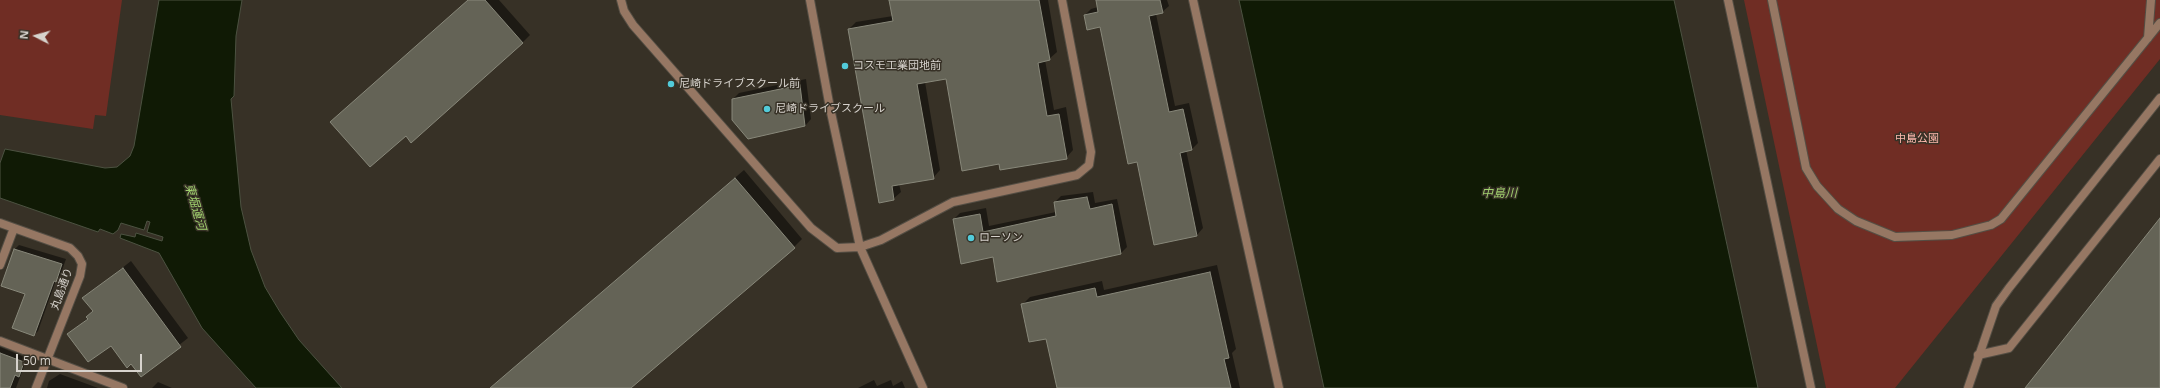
<!DOCTYPE html>
<meta charset="utf-8">
<style>
body{margin:0}
#map{position:relative;width:2160px;height:388px;overflow:hidden;background:#373126;font-family:"Open Sans",sans-serif}
canvas{display:block}
.north{position:absolute;left:16px;top:16px;width:40px;height:40px;-webkit-text-stroke:3px #373126;paint-order:stroke;rotate:276deg;font-size:11px;font-weight:700;line-height:16px;text-align:center;color:#d7d3cd}
.north::after{content:'';display:block;margin:auto;width:14px;height:18px;background:#d7d3cd;clip-path:polygon(50% 0,100% 100%,50% 72%,0 100%)}
.scale{position:absolute;left:16px;top:354px;width:126px;height:18px;box-sizing:border-box;border:2px solid #d7d3cd;border-top:0;padding-left:5px;font-size:12px;line-height:14px;white-space:nowrap;color:#d7d3cd;-webkit-text-stroke:3px #373126;paint-order:stroke}
</style>
<div id="map">
<canvas width="2160" height="388"></canvas>
<div class="north">N</div>
<div class="scale">50 m</div>
</div>
<script>
const context = document.querySelector('canvas').getContext('2d');
context.lineJoin = 'round';
function fill(path, color) { context.fillStyle = color; context.fill(path, 'evenodd'); }
const poly = rows => new Path2D(rows.map(r => 'M' + r).join(''));
function stroke(path, color, width, dash) { context.strokeStyle = color; context.lineWidth = width; context.lineCap = dash ? 'butt' : 'round'; context.setLineDash(dash || []); context.stroke(path); }
function write(font, color, halo, rows, align = 'center') {
  context.font = font + ' "Open Sans","Noto Sans JP",sans-serif'; context.lineWidth = 3; context.setLineDash([]); context.textBaseline = 'middle'; context.strokeStyle = halo; context.fillStyle = color; for (const [text, x, y, turn = 0] of rows) {
    context.save(); context.translate(x, y); context.rotate((+turn || 0) * Math.PI / 180); context.textAlign = isNaN(turn) ? turn : align; if (halo) context.strokeText(text, 0, 0); context.fillText(text, 0, 0); context.restore();
  }
}
fill(poly([
 [0,0,122,0,106,116,95,115,93,129,0,115],
 [1744,0,2160,0,2160,59,1895,388,1826,388]
]), '#702d24');
const water = poly([
 [159,0,242,0,236,36,234,96,231,99,241,207,251,250,265,287,280,312,299,340,342,388,256,388,202,328,159,253,120,238,121,234,135,237,136,233,162,241,163,237,147,232,150,222,147,221,144,230,121,223,118,230,113,234,100,229,98,232,0,198,0,163,5,149,105,168,117,167,130,156,134,146,159,0],
 [1239,0,1674,0,1758,388,1324,388,1239,0]
]);
fill(water, '#101a05');
stroke(water, '#4c5241', 1);
fill(poly([
 [468,0,499,0,530,35,522,43],
 [890,0,1048,0,1057,52,1049,59,1045,60,1054,110,1066,107,1073,150,1066,158,1000,163,947,78,925,82,940,170,933,178,899,184,901,192,893,199,849,29,856,22,893,16],
 [1097,0,1167,0,1169,6,1162,12,1156,14,1175,106,1189,103,1198,143,1192,149,1186,150,1203,228,1197,235,1138,161,1100,26,1085,15,1091,9,1098,7],
 [806,79,811,119,805,126,733,99,739,93],
 [744,170,802,239,794,247,630,388,490,388],
 [1093,192,1095,203,1117,199,1127,247,1121,253,993,256,954,219,960,213,986,208,989,226,1056,212,1055,202,1061,196],
 [19,245,66,259,60,276,56,280,38,331,34,335,15,249],
 [131,261,188,338,141,375,132,362,111,344,69,334,88,318,87,317,93,310,84,298],
 [1217,265,1236,349,1232,353,1240,388,1058,388,1047,337,1022,305,1030,297,1102,281,1104,290],
 [0,347,27,358,16,388,0,388],
 [60,374,98,388,47,388,49,381],
 [874,380,877,386,891,380,893,386,902,381,905,388,858,388],
 [158,382,172,388,152,388]
]), '#0007');
const building = poly([
 [468,0,485,0,523,43,411,143,406,136,370,167,330,122,468,0],
 [889,0,1039,0,1050,60,1038,63,1047,116,1059,114,1067,159,1000,170,999,164,962,171,946,79,917,84,934,179,892,186,894,200,879,203,848,29,893,21,889,0],
 [1096,0,1160,0,1163,13,1149,16,1169,112,1183,109,1192,150,1180,153,1197,236,1154,245,1137,162,1128,164,1100,27,1087,30,1084,15,1098,12,1096,0],
 [800,85,805,126,748,139,732,120,732,99,800,85],
 [735,178,795,248,631,388,490,388,735,178],
 [1087,197,1090,209,1112,204,1121,254,997,282,993,257,961,264,953,219,980,214,983,232,1056,216,1054,202,1087,197],
 [2160,218,2160,388,2025,388,2160,218],
 [14,249,62,264,56,282,54,281,34,336,12,328,25,294,1,286,14,249],
 [123,268,181,347,141,377,131,364,127,368,111,346,88,362,67,334,88,319,86,317,93,311,82,298,123,268],
 [1210,272,1229,358,1224,359,1231,388,1057,388,1046,339,1029,342,1021,304,1095,288,1097,297,1210,272],
 [0,353,24,362,19,377,15,375,10,388,0,388,0,353]
]);
fill(building, '#646356');
stroke(building, '#88887a', 1);
const pedestrian = poly([
 [1772,0,1806,168,1817,186,1838,209,1856,221,1895,237,1952,235,1991,225,2001,219,2160,23],
 [2148,38,2151,0]
]);
const minor = poly([
 [621,0,624,11,633,25,811,228,837,248,860,247,881,240,953,202,1077,175,1089,165,1091,152,1062,0],
 [810,0,830,108,860,247,923,388],
 [1193,0,1279,388],
 [0,223,70,248,78,256,82,264,80,276,36,388],
 [0,265,14,228],
 [0,341,123,388],
 [1978,355,2009,348,2160,159]
]);
const tertiary = poly([
 [1728,0,1811,388],
 [1968,388,1996,306,2009,288,2160,98]
]);
stroke(pedestrian, '#544e44', 10);
stroke(minor, '#544e44', 10);
stroke(tertiary, '#544e44', 10);
stroke(pedestrian, '#967763', 8);
stroke(minor, '#967763', 8);
stroke(tertiary, '#967763', 8);
for (const [x, y, r, color] of [
 [845,66,4,"#52cbda"],
 [671,84,4,"#52cbda"],
 [767,109,4,"#52cbda"],
 [971,238,4,"#52cbda"]
]) { const dot = new Path2D(); dot.arc(x, y, r, 0, 2 * Math.PI); context.fillStyle = color; context.fill(dot); stroke(dot, '#373126', 1.5); }
write('11px', '#d7d3cd', '#373126', [
 ["コスモ工業団地前",853,66],
 ["尼崎ドライブスクール前",679,84],
 ["尼崎ドライブスクール",775,109],
 ["ローソン",979,238]
], 'left');
write('11px', '#fbb6ab', '#373126', [
 ["中島公園",1917,139]
]);
write('11px', '#d7d3cd', '#373126', [
 ["丸島通り",62,289,-70]
]);
write('italic 12px', '#a0d06e', '#373126', [
 ["中島川",1499,194],
 ["東堀運河",195,207,74]
]);
</script>
